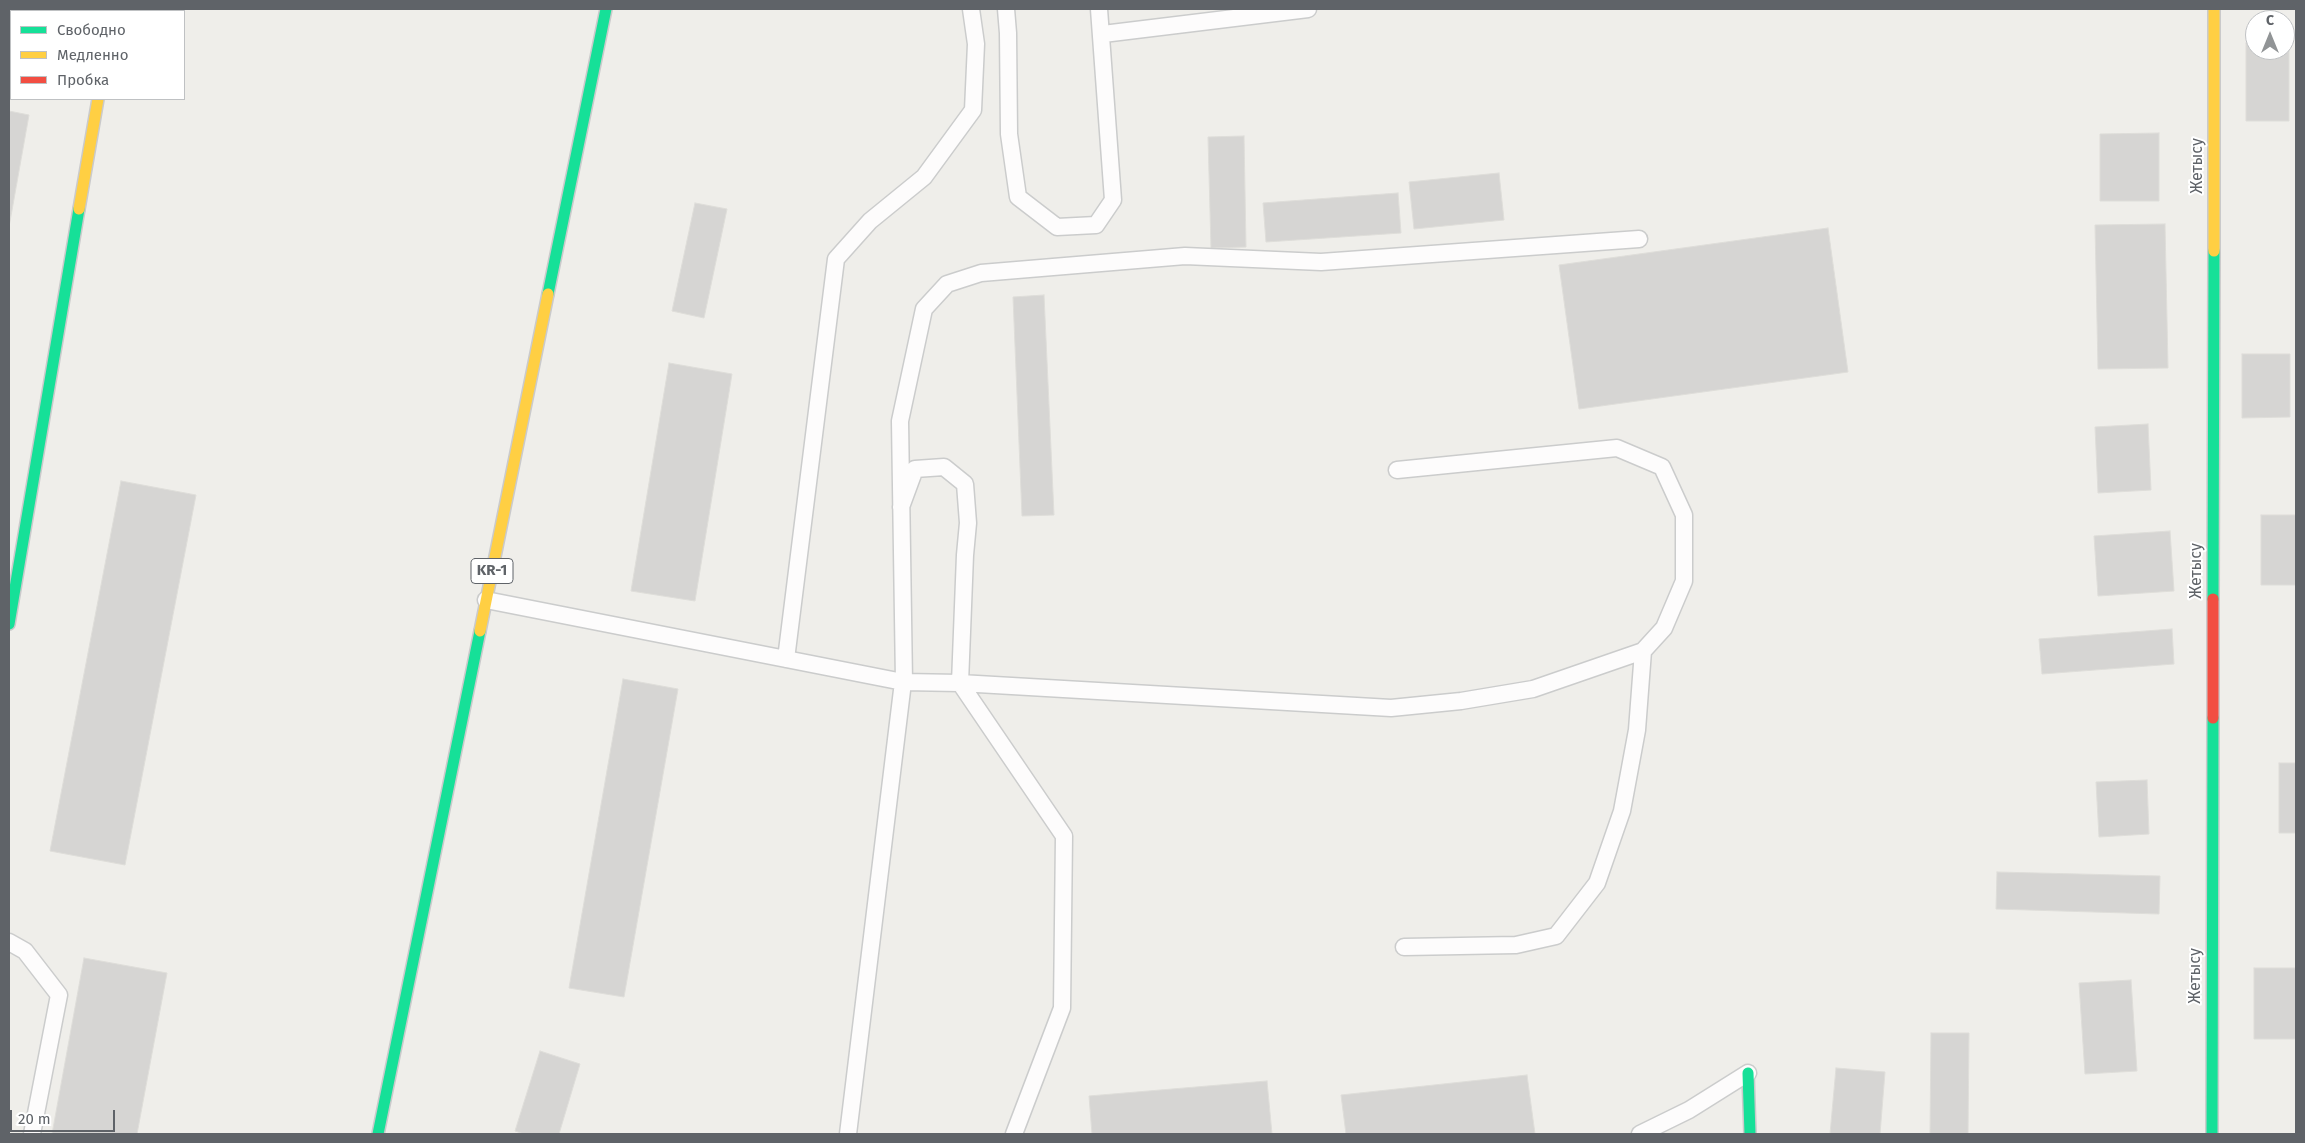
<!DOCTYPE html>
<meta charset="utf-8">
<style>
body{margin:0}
#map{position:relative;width:2305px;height:1143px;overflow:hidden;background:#efeeea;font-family:"Fira Sans",sans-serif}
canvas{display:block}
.frame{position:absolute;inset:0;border:10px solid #5f6368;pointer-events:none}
.legend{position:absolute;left:10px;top:10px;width:175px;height:90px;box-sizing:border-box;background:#fff;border:1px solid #bfc1c3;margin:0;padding:6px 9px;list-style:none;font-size:15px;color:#5f6368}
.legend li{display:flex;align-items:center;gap:10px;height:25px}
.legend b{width:25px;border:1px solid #bfc1c3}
.north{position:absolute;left:2245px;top:10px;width:50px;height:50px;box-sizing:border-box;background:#fff;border:1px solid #bfc1c3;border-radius:50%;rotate:0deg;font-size:14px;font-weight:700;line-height:20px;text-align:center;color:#5f6368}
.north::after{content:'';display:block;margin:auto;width:18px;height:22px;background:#919496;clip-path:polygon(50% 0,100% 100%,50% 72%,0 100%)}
.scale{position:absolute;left:10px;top:1110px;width:105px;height:22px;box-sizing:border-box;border:2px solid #5f6368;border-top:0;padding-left:6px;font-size:15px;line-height:18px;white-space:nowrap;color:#5f6368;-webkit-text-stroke:4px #fff;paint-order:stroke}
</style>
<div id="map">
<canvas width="2305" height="1143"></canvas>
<div class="frame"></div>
<ul class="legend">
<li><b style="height:6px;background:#16e098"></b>Свободно</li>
<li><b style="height:6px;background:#ffcf43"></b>Медленно</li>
<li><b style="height:6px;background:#f24e42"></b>Пробка</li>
</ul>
<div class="north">С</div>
<div class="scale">20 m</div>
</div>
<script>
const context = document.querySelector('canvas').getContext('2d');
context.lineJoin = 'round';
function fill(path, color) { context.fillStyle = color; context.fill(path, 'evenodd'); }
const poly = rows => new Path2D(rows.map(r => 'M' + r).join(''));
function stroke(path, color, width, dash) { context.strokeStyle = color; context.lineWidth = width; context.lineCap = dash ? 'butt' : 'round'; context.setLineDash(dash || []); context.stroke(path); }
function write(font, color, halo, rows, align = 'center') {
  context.font = font + ' "Fira Sans",sans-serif'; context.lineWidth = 4; context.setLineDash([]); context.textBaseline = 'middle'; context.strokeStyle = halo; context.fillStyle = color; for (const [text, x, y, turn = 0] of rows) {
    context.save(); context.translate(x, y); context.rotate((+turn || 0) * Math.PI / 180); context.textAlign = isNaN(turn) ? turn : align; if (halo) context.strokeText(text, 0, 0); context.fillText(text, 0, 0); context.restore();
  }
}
const building = poly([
 [2246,43,2255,43,2255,50,2285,50,2285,43,2289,43,2289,121,2246,121,2246,43],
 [9,111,29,115,9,227,9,111],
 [2159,133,2159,201,2100,201,2100,134,2159,133],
 [1244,136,1246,247,1211,248,1208,137,1244,136],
 [1499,173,1504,220,1414,229,1409,182,1499,173],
 [1398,193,1401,233,1266,242,1263,203,1398,193],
 [695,203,727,209,704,318,672,311,695,203],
 [2165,224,2168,368,2098,369,2095,225,2165,224],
 [1828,228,1848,372,1579,409,1559,265,1828,228],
 [1044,295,1054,515,1022,516,1013,297,1044,295],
 [2242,354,2290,354,2290,417,2242,418,2242,354],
 [669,363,732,374,695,601,631,591,669,363],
 [2148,424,2151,490,2098,493,2095,427,2148,424],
 [121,481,196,495,125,865,50,851,121,481],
 [2261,515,2296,515,2296,585,2261,585,2261,515],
 [2170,531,2174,591,2098,596,2094,536,2170,531],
 [2172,629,2174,664,2042,674,2039,639,2172,629],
 [623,679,678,689,624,997,569,988,623,679],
 [2279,763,2296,763,2296,833,2279,833,2279,763],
 [2147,780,2149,834,2099,837,2096,782,2147,780],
 [1997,872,2160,876,2159,914,1996,909,1997,872],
 [84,958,167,973,137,1134,52,1134,84,958],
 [2254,968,2296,968,2296,1039,2254,1039,2254,968],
 [2131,980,2137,1071,2085,1074,2079,983,2131,980],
 [1931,1033,1969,1033,1968,1134,1930,1134,1931,1033],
 [540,1051,580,1064,559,1134,524,1134,515,1131,540,1051],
 [1836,1068,1885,1072,1880,1134,1830,1134,1836,1068],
 [1527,1075,1535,1134,1346,1134,1341,1095,1527,1075],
 [1267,1081,1272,1134,1092,1134,1089,1096,1267,1081]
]);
fill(building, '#d6d5d3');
stroke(building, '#deddd9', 1);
const lane = poly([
 [1006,9,1008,33,1009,134,1018,197,1057,227,1096,225,1113,200,1099,9],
 [1103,34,1308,9],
 [9,70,11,71],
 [901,507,915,469,944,467,965,484,968,523,965,555,960,683,1391,708,1461,701,1533,689,1643,651,1664,628,1684,581,1684,515,1662,467,1617,448,1397,470],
 [486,600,903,682,960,683,1064,836,1062,1008,1014,1134],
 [786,659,836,259,870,221,924,177,973,110,976,44,971,9],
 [904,682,900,421,924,309,947,284,981,273,1185,256,1321,262,1639,239],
 [9,942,25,951,59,995,32,1134],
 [1404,947,1516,945,1556,936,1597,883,1622,811,1637,730,1643,651],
 [848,1134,903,682],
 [1640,1134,1689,1110,1748,1073]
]);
const street = poly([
 [112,11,113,9]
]);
const fast = poly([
 [548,294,606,9],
 [2213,599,2214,251],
 [9,624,79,209],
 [1748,1073,1750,1134],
 [378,1134,480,631],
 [2212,1134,2213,718]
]);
const slow = poly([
 [79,209,98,99],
 [2214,251,2214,9],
 [480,631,548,294]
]);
const jam = poly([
 [2213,718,2213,599]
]);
stroke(lane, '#cbcccc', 19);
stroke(street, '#cbcccc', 30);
stroke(fast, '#cacacb', 14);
stroke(slow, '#cacacb', 14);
stroke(jam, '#cacacb', 14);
stroke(lane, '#fdfcfc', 16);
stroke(street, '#fdfcfc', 28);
stroke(fast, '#16e098', 11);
stroke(slow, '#ffcf43', 11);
stroke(jam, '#f24e42', 11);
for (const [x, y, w] of [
 [492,571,42]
]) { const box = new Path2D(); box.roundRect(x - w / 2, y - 12.5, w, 25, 4); context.fillStyle = '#fff'; context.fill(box); stroke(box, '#5f6368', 1); }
write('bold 15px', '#5f6368', null, [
 ["KR-1",492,571]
]);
write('16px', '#5f6368', '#fff', [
 ["Жетысу",2198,166,-90],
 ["Жетысу",2197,571,-90],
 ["Жетысу",2196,976,-90]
]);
</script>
